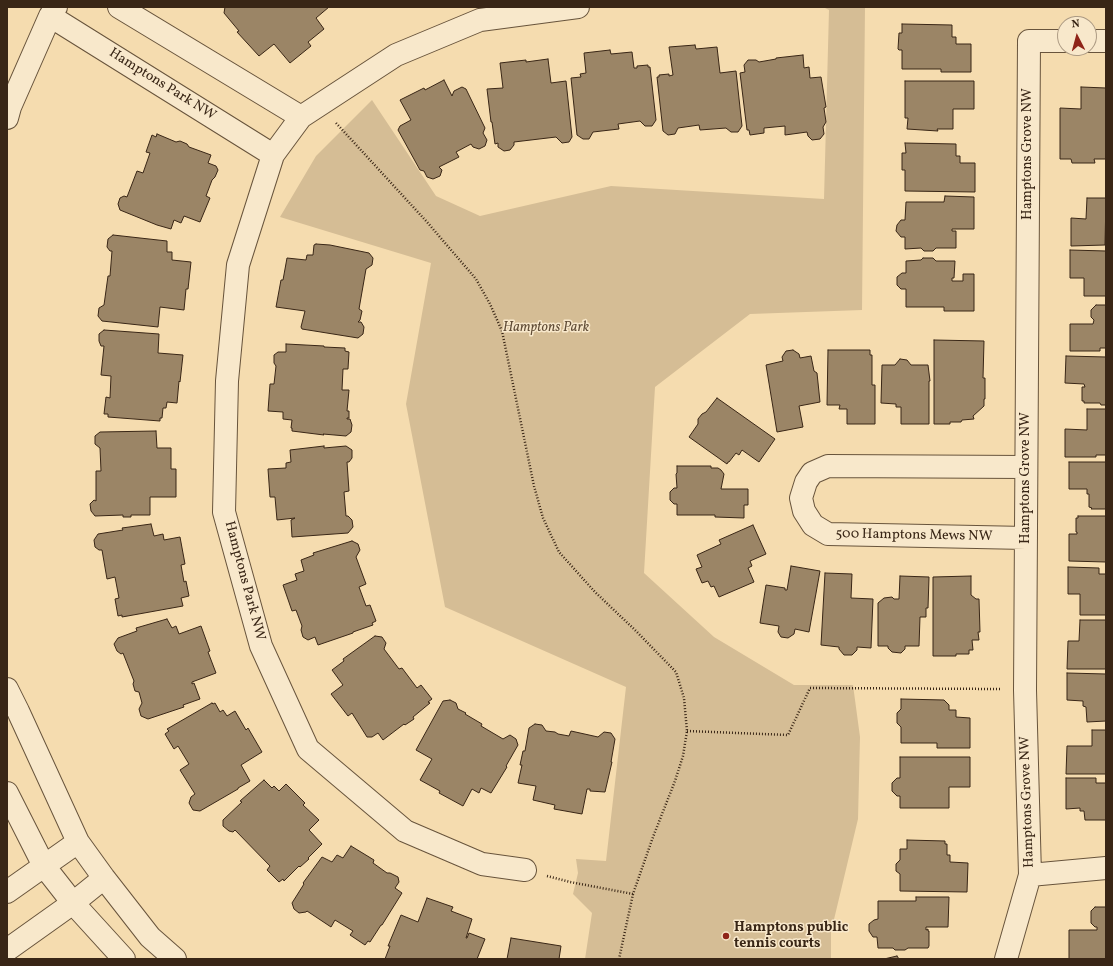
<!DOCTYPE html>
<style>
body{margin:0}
#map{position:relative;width:1113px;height:966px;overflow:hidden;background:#f5dcaf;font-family:Vollkorn,serif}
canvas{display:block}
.frame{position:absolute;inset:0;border:8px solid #392616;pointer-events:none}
.north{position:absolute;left:1057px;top:16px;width:40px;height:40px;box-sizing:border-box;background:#f8e8cb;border:1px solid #ac9a83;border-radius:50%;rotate:354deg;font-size:11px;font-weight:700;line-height:16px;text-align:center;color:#392616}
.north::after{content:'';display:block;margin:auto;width:14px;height:18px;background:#8f2418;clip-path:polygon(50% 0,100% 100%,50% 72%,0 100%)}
</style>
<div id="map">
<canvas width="1113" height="966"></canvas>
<div class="frame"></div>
<div class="north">N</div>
</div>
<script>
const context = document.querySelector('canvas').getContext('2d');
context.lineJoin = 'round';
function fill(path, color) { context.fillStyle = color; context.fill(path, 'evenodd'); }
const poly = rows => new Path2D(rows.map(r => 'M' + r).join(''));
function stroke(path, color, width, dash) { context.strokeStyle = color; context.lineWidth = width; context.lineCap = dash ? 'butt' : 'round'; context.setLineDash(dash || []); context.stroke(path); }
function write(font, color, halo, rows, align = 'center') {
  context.font = font + ' Vollkorn,serif'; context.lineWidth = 3; context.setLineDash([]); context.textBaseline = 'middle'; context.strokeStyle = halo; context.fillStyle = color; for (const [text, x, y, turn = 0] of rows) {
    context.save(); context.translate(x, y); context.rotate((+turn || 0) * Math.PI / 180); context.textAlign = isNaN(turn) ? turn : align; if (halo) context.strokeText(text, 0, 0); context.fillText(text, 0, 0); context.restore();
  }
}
fill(poly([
 [823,7,865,7,862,310,750,314,655,387,644,573,714,637,794,685,853,685,860,737,858,819,831,932,831,959,585,959,592,913,573,894,578,873,576,859,606,861,626,687,445,607,406,404,431,263,280,217,316,156,372,100,436,196,480,216,611,186,824,199,829,10]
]), '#d5bd95');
const building = poly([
 [225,7,329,7,316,18,324,29,308,42,311,46,290,63,274,44,259,56,237,32,239,31,224,13,225,7],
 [902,24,952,25,952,37,956,37,956,44,971,44,971,72,941,72,941,69,902,69,902,50,899,50,898,49,899,33,902,33,902,24],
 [695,45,696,49,717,47,720,73,736,71,742,126,738,132,731,132,726,128,700,130,699,125,678,128,675,134,668,135,663,131,657,77,659,77,659,75,669,74,669,76,673,75,669,47,695,45],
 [610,50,611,54,632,52,634,68,637,68,637,66,648,65,648,67,650,67,656,120,652,126,645,126,640,121,618,124,619,129,593,132,589,139,583,139,577,135,571,78,581,77,580,74,586,73,584,53,610,50],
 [803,55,804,68,809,67,810,78,821,77,826,107,824,108,826,122,823,127,824,134,820,139,812,140,808,136,807,132,785,135,785,126,764,128,764,133,750,135,749,130,747,130,740,73,745,72,744,65,748,60,756,60,759,62,776,59,776,58,803,55],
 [548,59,551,83,566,81,572,137,569,142,562,143,556,137,514,142,514,145,510,150,504,151,498,147,498,143,495,144,492,122,491,122,487,89,503,88,500,63,526,60,526,62,548,59],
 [444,80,452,96,454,91,462,87,466,89,485,128,483,133,487,140,485,146,479,149,473,147,471,144,456,152,459,157,439,167,442,170,440,176,433,179,427,177,424,171,420,170,398,130,400,126,411,120,400,100,424,88,425,90,444,80],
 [905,81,974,81,974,109,953,109,953,129,937,129,938,131,907,129,908,118,905,118,905,81],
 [1081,87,1106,88,1106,159,1094,159,1095,163,1072,163,1071,159,1060,159,1060,108,1081,109,1081,87],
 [157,134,176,142,180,141,187,144,189,147,211,155,208,163,216,166,218,170,215,177,212,180,206,196,210,198,200,222,184,216,181,223,174,220,171,229,157,225,120,210,118,204,120,198,124,196,127,197,137,171,143,173,150,153,146,152,152,135,156,137,157,134],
 [905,143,956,144,956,156,960,156,960,163,975,163,975,192,905,191,905,170,902,170,902,153,906,153,905,143],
 [945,196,974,197,974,229,952,229,952,231,956,231,956,248,936,248,933,251,924,251,921,248,905,249,905,237,901,237,896,231,897,225,901,220,905,220,906,202,944,202,945,196],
 [1087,198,1106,198,1105,245,1071,246,1071,218,1086,219,1087,198],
 [113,235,167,241,167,252,172,252,172,260,191,262,188,289,186,289,184,310,160,307,158,327,102,321,98,316,99,308,104,305,108,276,110,276,112,251,110,251,107,247,108,239,113,235],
 [316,244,330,245,369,253,373,258,372,265,366,269,359,309,362,311,360,320,358,322,361,322,364,327,363,334,358,338,302,329,301,327,305,311,276,307,281,280,283,280,287,258,306,260,307,255,313,255,314,245,316,244],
 [1070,250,1106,251,1106,296,1084,296,1084,278,1070,278,1070,250],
 [923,258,933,258,936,261,955,261,954,278,952,278,952,281,963,281,963,274,974,274,974,311,944,311,944,307,906,307,906,289,901,289,897,285,897,277,902,273,906,273,906,261,921,260,923,258],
 [1096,305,1106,305,1106,348,1100,348,1100,351,1070,351,1070,324,1093,324,1094,320,1091,317,1091,310,1096,305],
 [104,330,159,334,158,353,183,355,180,382,179,381,177,403,167,402,166,408,163,408,162,418,160,418,160,421,108,417,108,414,104,414,106,397,110,398,111,376,101,375,104,346,101,346,99,341,99,334,104,330],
 [934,340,984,341,983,378,985,378,985,399,984,399,984,406,973,416,974,419,962,420,961,422,950,422,950,424,934,424,934,340],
 [286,344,324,346,324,347,345,348,345,351,349,352,348,369,343,369,342,390,349,390,347,411,349,411,349,418,347,418,347,419,350,419,352,425,351,432,346,436,323,434,324,435,292,431,292,428,291,428,292,420,283,419,283,412,268,411,270,384,274,384,276,366,274,363,274,355,278,352,286,352,286,344],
 [793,350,799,354,800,358,811,356,814,371,817,373,820,402,799,406,803,427,777,432,766,365,783,361,782,357,786,351,793,350],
 [828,350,870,350,870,355,872,355,872,385,875,385,875,424,847,424,847,409,839,409,840,405,827,405,828,350],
 [1066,356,1106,357,1106,405,1101,405,1100,403,1084,403,1084,401,1082,401,1082,387,1085,387,1084,384,1065,383,1066,356],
 [900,359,907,360,911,365,928,365,930,381,929,381,929,424,901,424,901,407,896,407,896,404,881,403,882,365,895,365,900,359],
 [717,398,775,439,759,462,742,450,739,455,736,453,729,462,728,462,727,464,689,437,698,424,698,419,702,414,706,412,717,398],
 [1087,409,1106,409,1106,455,1096,455,1096,457,1065,457,1065,429,1087,430,1087,409],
 [156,431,157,448,171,448,171,469,176,469,176,497,150,497,150,515,131,515,131,517,123,517,123,515,95,516,91,511,90,504,94,500,96,501,96,471,101,471,100,448,95,444,95,436,100,432,156,431],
 [324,446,324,448,346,446,352,450,352,458,349,462,347,462,349,491,344,492,346,516,348,516,352,520,353,527,348,533,292,537,291,520,295,518,277,520,275,497,270,497,268,469,286,468,286,463,291,462,290,450,324,446],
 [1069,462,1106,462,1106,509,1091,509,1092,508,1089,507,1089,494,1087,494,1087,489,1069,489,1069,462],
 [677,466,711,466,711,468,718,468,721,470,724,474,721,489,748,489,748,505,744,505,744,518,715,517,715,515,677,515,677,504,674,504,670,500,670,492,674,488,677,488,676,474,677,473,677,466],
 [1078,516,1106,516,1106,562,1069,561,1069,534,1077,534,1077,532,1076,532,1076,518,1078,518,1078,516],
 [151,524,154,536,163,534,164,540,180,537,185,564,181,565,184,582,186,581,189,596,181,598,183,606,122,617,122,615,118,616,115,599,119,598,115,577,107,579,102,550,99,550,95,547,94,540,98,534,123,530,122,528,151,524],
 [753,525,766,554,750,561,752,566,748,568,754,582,719,597,714,586,711,587,708,581,702,583,696,569,702,567,697,555,721,544,719,540,753,525],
 [352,541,358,544,360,550,356,557,366,584,359,587,366,606,370,605,376,621,372,623,373,625,353,632,353,633,318,645,315,637,308,640,303,637,301,630,302,626,296,610,292,611,283,585,297,580,295,574,304,571,301,560,314,555,313,553,352,541],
 [791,566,820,571,809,632,795,629,794,634,788,638,781,637,778,632,779,626,760,623,766,585,785,588,785,590,787,590,791,566],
 [1068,567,1099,568,1099,574,1106,574,1106,615,1080,615,1080,594,1068,594,1068,567],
 [825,573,852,574,851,598,873,599,871,648,857,647,857,650,852,655,844,655,839,649,839,647,821,645,825,573],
 [900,576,929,577,928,608,926,608,926,617,920,617,919,646,905,646,905,649,901,653,892,652,888,648,888,646,878,646,878,603,884,598,892,597,894,599,899,599,900,576],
 [971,576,971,595,976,599,979,599,980,632,978,632,979,640,972,640,973,650,969,650,969,654,956,654,956,656,933,656,933,577,971,576],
 [167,619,172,628,176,626,179,634,201,626,210,651,208,652,216,673,192,682,192,684,194,683,200,699,183,705,184,707,148,719,141,716,139,709,142,703,139,692,135,691,133,684,134,681,123,653,121,654,117,651,114,644,118,638,137,631,136,628,167,619],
 [1080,620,1106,620,1106,669,1067,669,1068,641,1079,641,1080,620],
 [375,636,382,637,386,643,384,649,399,669,402,668,417,688,421,685,432,699,428,702,430,703,413,717,414,719,405,725,404,724,383,740,378,733,372,737,367,737,352,713,348,716,331,694,343,685,332,670,344,661,343,659,375,636],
 [1067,673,1106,674,1106,721,1087,722,1086,707,1083,706,1083,701,1067,700,1067,673],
 [901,699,944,700,949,705,949,710,956,710,956,717,970,718,970,748,937,748,937,743,901,743,901,727,897,723,897,713,901,709,901,699],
 [450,700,456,703,458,709,466,713,465,714,482,724,481,726,503,739,510,735,516,739,518,745,506,766,507,767,491,793,481,788,479,793,472,789,463,806,439,793,440,791,420,780,432,759,416,750,443,701,450,700],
 [212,703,213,704,215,703,220,712,223,710,227,716,235,711,246,730,248,728,262,752,241,765,250,781,238,788,238,789,200,811,193,810,189,803,191,797,195,794,180,770,189,764,178,746,174,749,165,734,169,731,167,729,212,703],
 [535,724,542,725,546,731,555,732,558,734,569,736,571,731,598,737,604,732,611,733,615,739,611,762,612,762,605,792,590,791,590,789,587,789,582,814,554,809,555,805,533,800,536,786,518,783,522,765,520,765,523,751,525,751,529,728,535,724],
 [1092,730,1106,730,1106,774,1066,774,1067,746,1092,746,1092,730],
 [900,757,970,757,970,787,949,787,949,808,900,808,900,796,897,796,892,791,892,783,897,778,900,778,900,757],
 [1066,778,1096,778,1096,783,1106,783,1106,820,1085,820,1084,811,1080,811,1080,808,1066,809,1066,778],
 [264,780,272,788,274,786,279,791,286,784,305,803,303,805,319,820,309,830,322,844,308,858,309,859,300,867,299,866,284,881,283,879,279,882,267,870,270,866,235,830,233,832,229,831,223,826,223,820,242,802,240,801,264,780],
 [907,840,945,841,945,844,947,844,947,855,950,855,950,862,968,863,967,892,900,891,900,874,896,871,896,864,900,860,900,849,907,849,907,840],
 [351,846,374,860,373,863,387,873,390,873,398,877,399,882,395,888,402,893,382,925,381,925,370,942,368,941,365,945,350,935,353,931,335,920,331,927,307,911,306,912,299,913,294,909,292,903,304,884,303,883,322,857,332,862,337,855,343,858,351,846],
 [916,897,949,897,948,927,926,927,926,930,928,929,928,931,929,931,929,946,928,948,908,948,905,950,895,950,893,948,878,948,877,937,873,937,869,931,869,924,874,920,878,919,878,901,916,901,916,897],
 [427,898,453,907,451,911,472,919,466,938,467,938,469,933,485,939,477,959,385,959,390,946,388,946,401,915,418,922,427,898],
 [1095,907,1106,907,1106,959,1069,959,1069,930,1097,930,1097,927,1095,927,1091,923,1091,911,1095,907],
 [511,938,561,946,559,959,507,959,511,938],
 [897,956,899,959,884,959,897,956]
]);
fill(building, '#9b8566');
stroke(building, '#392616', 1);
const minor = poly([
 [119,7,301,117],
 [50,16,273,155],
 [1089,41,1106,41],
 [7,118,10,107,50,16,56,7],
 [1026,538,828,534,813,525,804,511,801,498,806,482,812,473,828,466,1026,467],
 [7,689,18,711,78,842,104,878,150,937,175,959],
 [7,793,44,866,73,903,124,959],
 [525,870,482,864,405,831,308,749,261,646,224,512,227,381,238,265,273,155,301,117,396,55,480,20,578,7],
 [1030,875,1106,868],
 [7,892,78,842],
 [7,950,73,903,104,878],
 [1006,959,1030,875,1025,690,1029,41,1065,41]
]);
stroke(minor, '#68543c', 24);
stroke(poly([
 [336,123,427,222,476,279,490,304,502,331,534,486,543,518,559,552,595,592,636,631,676,672,684,698,687,731,683,756,675,781,653,837,633,894,619,959],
 [687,731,788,735,810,688,1002,689],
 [547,876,570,882,633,894]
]), '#392616', 2.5, [1, 2]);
stroke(minor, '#f8e8cb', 22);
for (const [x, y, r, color] of [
 [726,936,4,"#8f2418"]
]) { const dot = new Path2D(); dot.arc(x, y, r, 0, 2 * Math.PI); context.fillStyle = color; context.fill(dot); stroke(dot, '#f8e8cb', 1.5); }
write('14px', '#392616', '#f8e8cb', [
 ["Hamptons Park NW",162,85,32],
 ["Hamptons Grove NW",1028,154,-90],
 ["Hamptons Grove NW",1026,478,-90],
 ["500 Hamptons Mews NW",914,536,1],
 ["Hamptons Park NW",244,581,75],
 ["Hamptons Grove NW",1028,802,-92]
]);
write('italic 14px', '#604c36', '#f8e8cb', [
 ["Hamptons Park",546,328]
]);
write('bold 14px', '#392616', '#f8e8cb', [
 ["Hamptons public",734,928],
 ["tennis courts",734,944]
], 'left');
</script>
